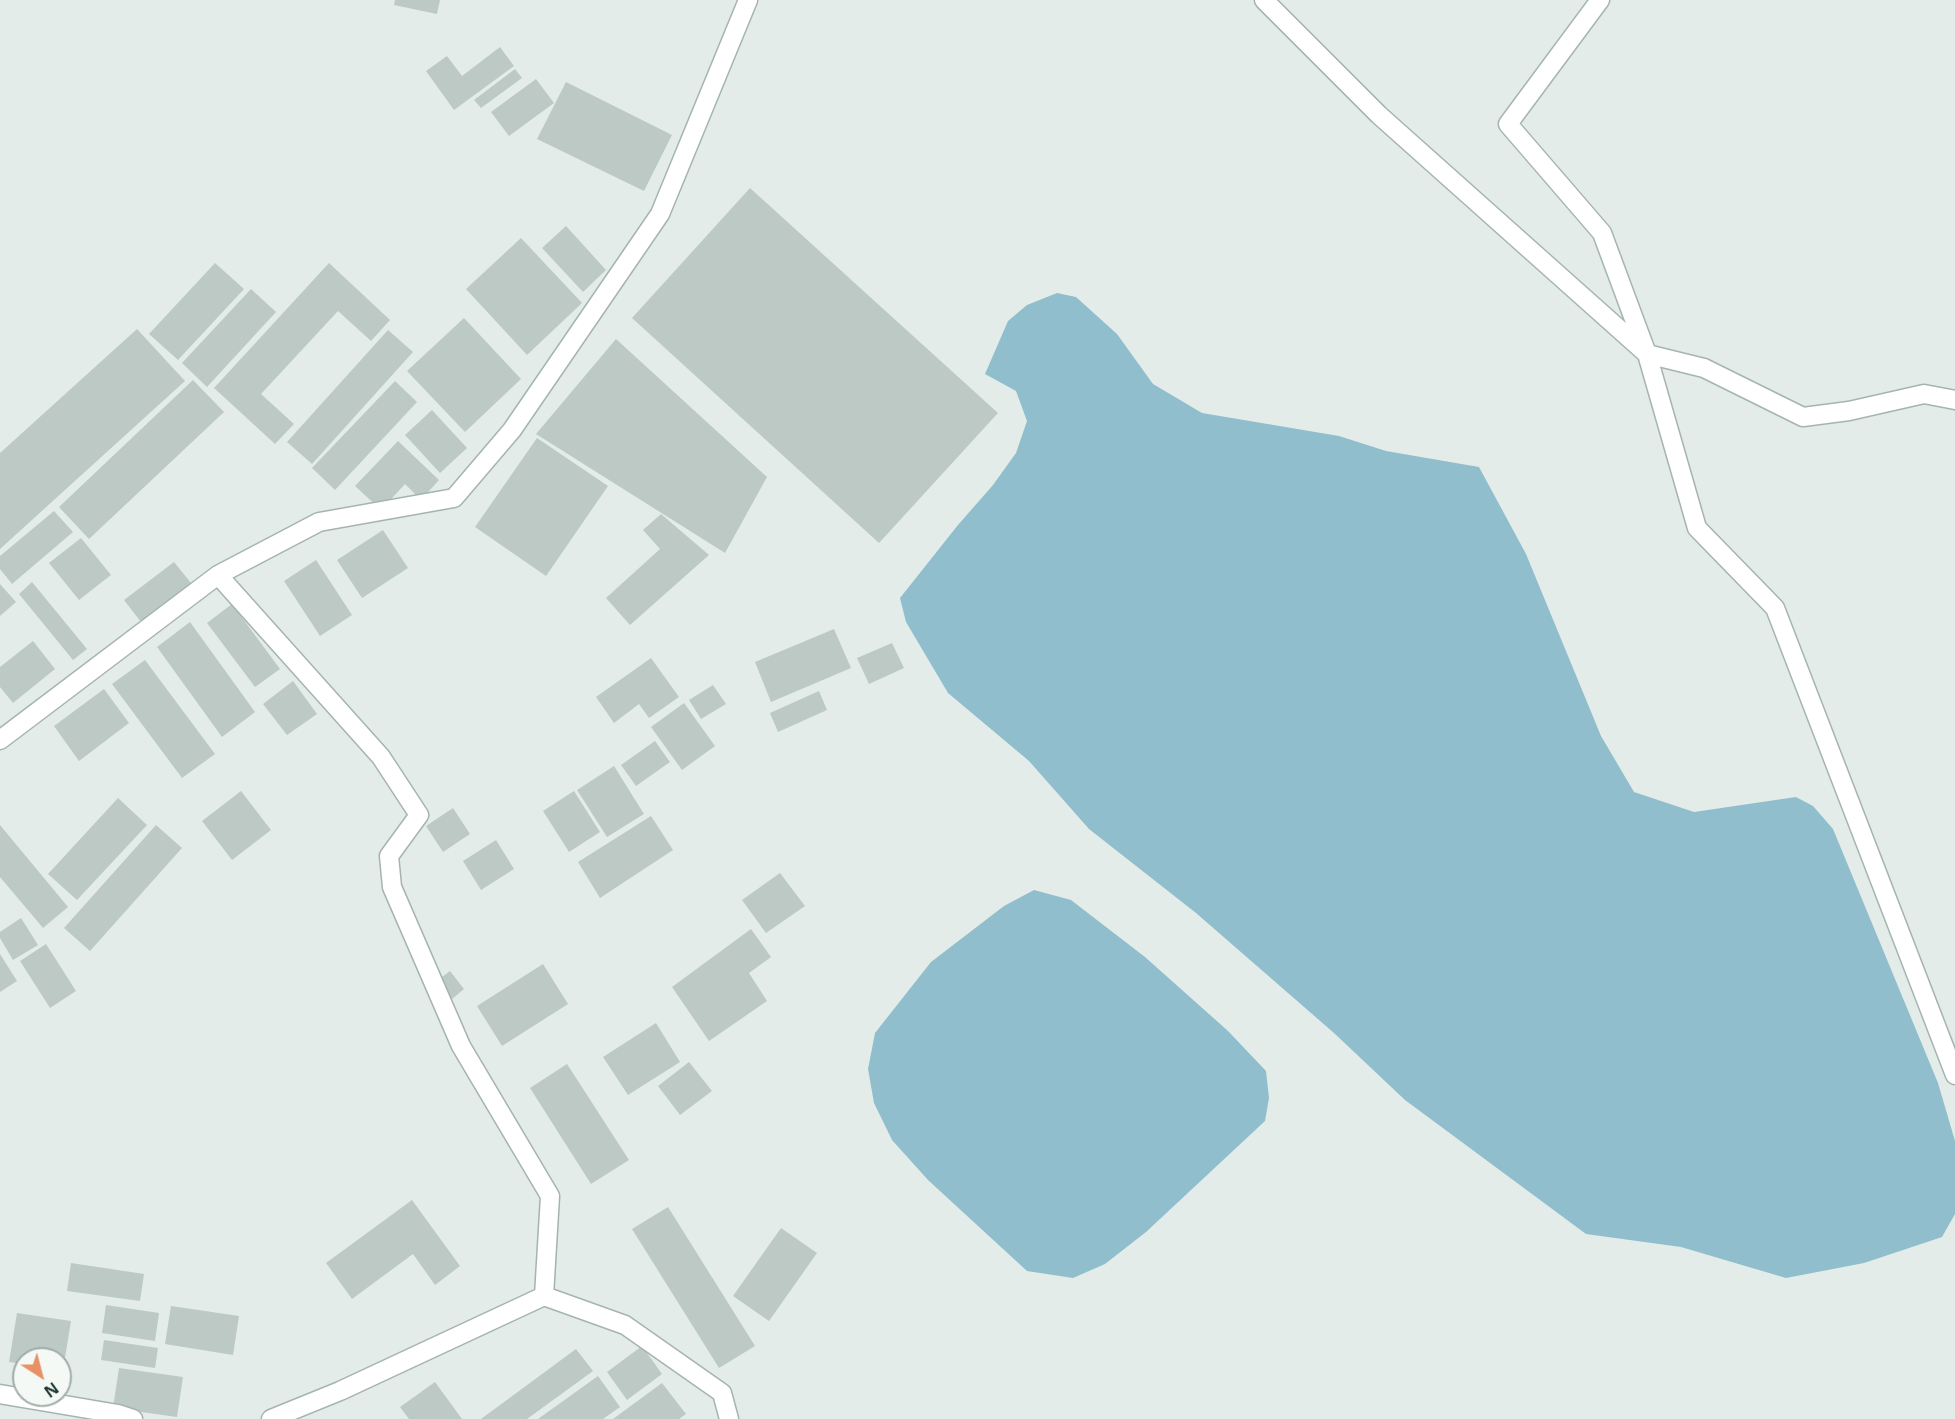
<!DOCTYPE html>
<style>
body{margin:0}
#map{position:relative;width:1955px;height:1419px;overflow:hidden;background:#e3ece9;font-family:"Open Sans",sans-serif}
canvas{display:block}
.north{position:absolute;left:12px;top:1347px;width:60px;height:60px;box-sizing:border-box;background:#f4f9f6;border:2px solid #a1adaa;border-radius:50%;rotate:144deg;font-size:16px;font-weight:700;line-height:24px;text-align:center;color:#243c38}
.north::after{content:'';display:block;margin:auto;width:21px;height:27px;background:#e89066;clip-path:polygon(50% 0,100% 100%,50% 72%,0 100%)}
</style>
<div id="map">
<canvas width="1955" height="1419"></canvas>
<div class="north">N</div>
</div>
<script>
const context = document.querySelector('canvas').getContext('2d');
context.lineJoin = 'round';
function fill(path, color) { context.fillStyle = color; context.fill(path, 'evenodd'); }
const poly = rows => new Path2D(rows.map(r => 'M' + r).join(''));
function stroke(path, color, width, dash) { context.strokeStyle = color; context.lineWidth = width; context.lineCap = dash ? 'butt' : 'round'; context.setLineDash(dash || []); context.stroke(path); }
fill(poly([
 [1057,293,1076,297,1117,334,1153,384,1202,413,1339,436,1386,451,1479,467,1526,554,1601,736,1634,792,1694,812,1796,797,1813,806,1833,829,1938,1083,1955,1141,1955,1214,1942,1237,1864,1263,1786,1278,1681,1247,1586,1234,1405,1100,1334,1033,1196,913,1089,829,1029,761,948,693,906,622,900,598,958,525,993,485,1016,453,1027,421,1016,391,985,374,1008,321,1027,305],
 [1034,890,1071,900,1145,957,1228,1031,1266,1071,1269,1098,1265,1121,1146,1232,1105,1264,1073,1278,1027,1271,928,1180,892,1140,874,1103,868,1069,875,1033,931,962,1004,906]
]), '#90becd');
fill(poly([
 [395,0,440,0,437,14,394,5],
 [500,47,514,66,454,110,426,71,447,56,462,76],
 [515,69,522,78,481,108,474,100],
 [536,79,554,103,509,136,491,112],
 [566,82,672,135,644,191,537,139],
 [750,188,998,413,879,543,632,318],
 [566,226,606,270,583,292,542,248],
 [521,238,582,303,527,355,466,289],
 [215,263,244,289,178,360,149,334],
 [329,263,390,320,371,341,338,311,261,394,294,424,275,444,214,388],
 [251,289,276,312,207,387,182,363],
 [464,318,521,379,465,432,407,371],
 [137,329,185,381,0,549,0,453],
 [388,330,413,352,312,464,287,442],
 [616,339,767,477,725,553,536,434],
 [193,380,224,412,89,539,59,507],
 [395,381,417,402,335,490,312,468],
 [432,410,467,448,440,473,405,435],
 [537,438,608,486,546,576,475,527],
 [398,441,439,480,421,500,405,484,381,510,355,486],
 [54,511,73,532,12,584,0,569,0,556],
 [661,514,709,555,630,625,606,598,660,549,643,530],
 [383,530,408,568,362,598,337,560],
 [81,538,111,575,79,600,49,563],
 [316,560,352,615,320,636,284,581],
 [174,562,191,583,141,622,124,600],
 [32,582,87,649,73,660,19,594],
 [0,584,16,602,0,616],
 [232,604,280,669,255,687,207,623],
 [190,622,255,712,222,737,157,647],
 [834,629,851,668,771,702,755,662],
 [33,641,55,669,13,703,0,687,0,667],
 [892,643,904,668,869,684,857,658],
 [651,658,679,697,649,718,639,704,614,723,596,697],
 [145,660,215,754,182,778,112,684],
 [293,681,317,714,287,735,263,704],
 [713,685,726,704,701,719,689,700],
 [104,689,129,723,79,761,54,726],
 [819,691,827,710,778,732,770,713],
 [684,703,715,746,682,770,651,727],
 [655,741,670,762,636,786,621,765],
 [614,766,644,814,607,837,577,790],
 [241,791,271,830,232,860,202,821],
 [574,791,600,832,569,852,543,811],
 [118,798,147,825,77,900,48,874],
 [453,808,470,834,443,852,426,826],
 [651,816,673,850,600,898,578,862],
 [0,825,68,907,43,928,0,877],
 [156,825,182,848,90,951,64,928],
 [496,840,514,869,481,890,463,861],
 [780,873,805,906,766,933,742,900],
 [21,918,38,945,13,960,0,938,0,932],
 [751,929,771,957,749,973,767,1001,709,1041,672,987],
 [46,944,76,991,50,1008,20,961],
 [0,954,17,981,0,992],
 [543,964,568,1004,502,1046,477,1006],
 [450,971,464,989,452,999,438,980],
 [656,1023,680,1062,628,1095,603,1057],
 [689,1062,712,1091,680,1115,658,1086],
 [567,1064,629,1160,591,1184,530,1088],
 [412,1200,460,1266,435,1285,413,1254,352,1299,326,1263],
 [668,1207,755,1346,719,1368,632,1229],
 [781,1228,817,1253,769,1321,733,1296],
 [71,1263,144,1274,140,1301,67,1291],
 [106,1305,159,1313,155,1341,102,1333],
 [171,1306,239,1316,233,1355,165,1344],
 [17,1313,71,1321,63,1370,60,1369,60,1359,24,1359,24,1364,9,1362],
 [104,1340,158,1348,155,1368,101,1360],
 [642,1346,662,1374,627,1400,607,1372],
 [576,1349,593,1371,527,1419,481,1419],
 [119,1368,183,1377,177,1417,113,1408],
 [598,1376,620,1407,603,1419,538,1419],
 [435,1382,462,1419,409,1419,400,1407],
 [662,1383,686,1414,679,1419,613,1419]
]), '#bcc9c5');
const minor = poly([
 [1264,0,1379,115,1647,354,1697,528,1775,608,1955,1075],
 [1600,0,1508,124,1602,233,1647,354,1704,368,1803,417,1849,411,1924,394,1955,400],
 [218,575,381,757,419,815,389,856,392,887,461,1046,550,1196,544,1296,625,1325,722,1393,729,1419],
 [0,740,218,575,319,522,454,498,512,430,660,214,748,0],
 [0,1394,118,1414,133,1419],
 [271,1419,340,1391,544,1296]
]);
stroke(minor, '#a6b4b0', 21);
stroke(minor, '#fff', 18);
</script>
